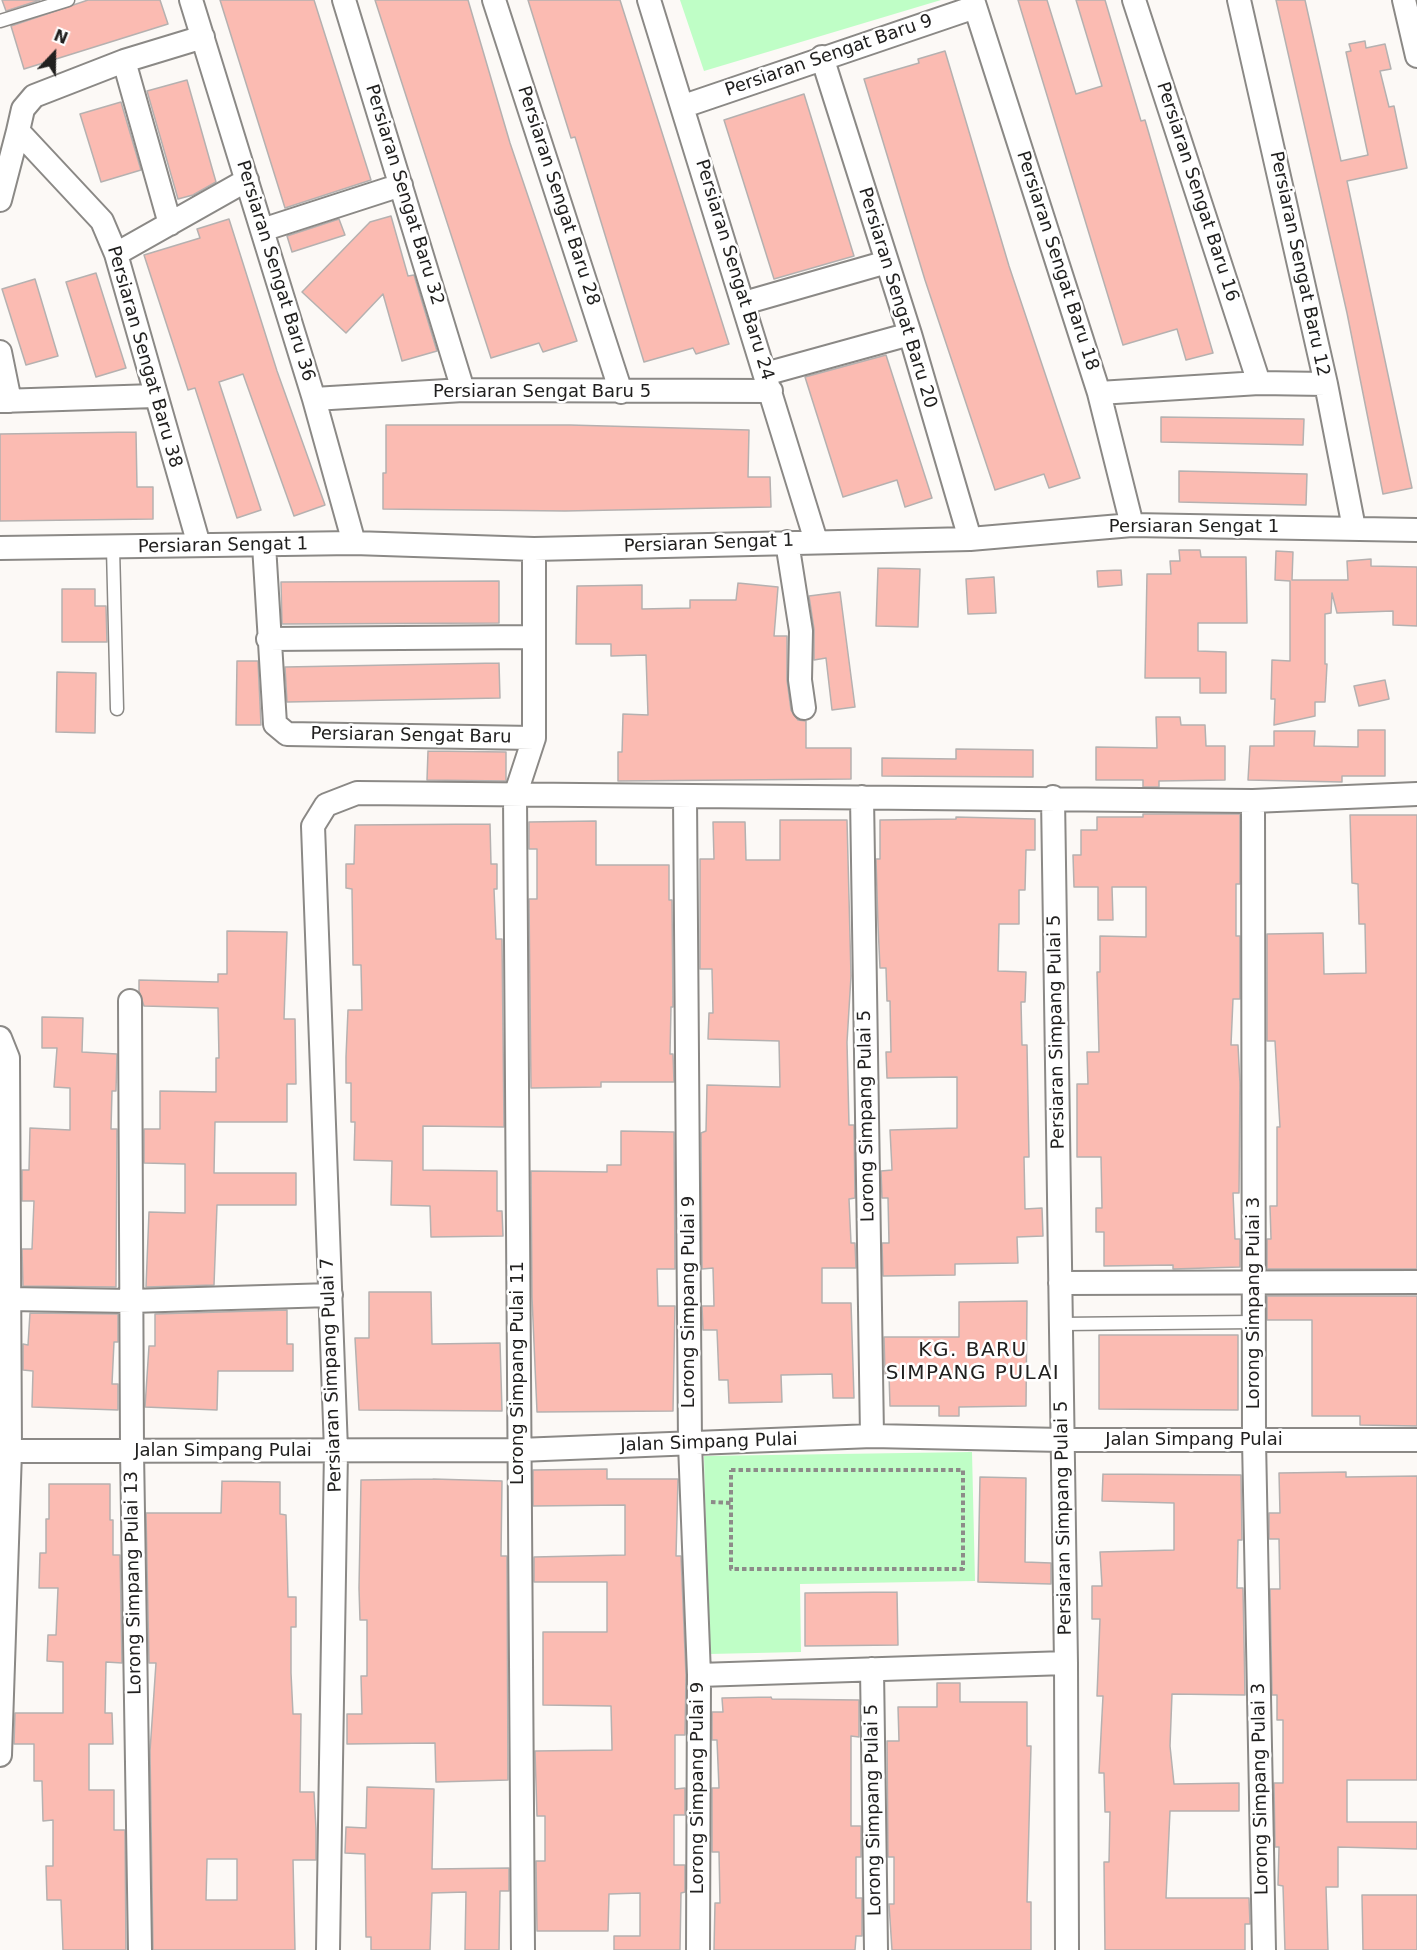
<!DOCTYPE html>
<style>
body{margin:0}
#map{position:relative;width:1417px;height:1950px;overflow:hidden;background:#fcf9f6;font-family:"DejaVu Sans",sans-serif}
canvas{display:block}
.north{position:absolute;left:24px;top:24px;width:60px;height:60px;-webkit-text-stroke:4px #fff;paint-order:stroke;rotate:22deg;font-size:16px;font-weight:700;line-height:24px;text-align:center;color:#21201f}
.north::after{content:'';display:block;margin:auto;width:21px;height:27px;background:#21201f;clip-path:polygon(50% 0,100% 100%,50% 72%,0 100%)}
</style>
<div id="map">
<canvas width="1417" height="1950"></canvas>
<div class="north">N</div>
</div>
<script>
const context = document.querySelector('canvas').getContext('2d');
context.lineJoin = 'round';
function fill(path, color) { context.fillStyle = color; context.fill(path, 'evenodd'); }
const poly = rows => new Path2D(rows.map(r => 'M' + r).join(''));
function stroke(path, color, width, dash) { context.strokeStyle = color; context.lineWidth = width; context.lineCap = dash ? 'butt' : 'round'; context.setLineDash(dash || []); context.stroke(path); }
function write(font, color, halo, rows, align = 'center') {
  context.font = font + ' "DejaVu Sans",sans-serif'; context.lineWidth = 5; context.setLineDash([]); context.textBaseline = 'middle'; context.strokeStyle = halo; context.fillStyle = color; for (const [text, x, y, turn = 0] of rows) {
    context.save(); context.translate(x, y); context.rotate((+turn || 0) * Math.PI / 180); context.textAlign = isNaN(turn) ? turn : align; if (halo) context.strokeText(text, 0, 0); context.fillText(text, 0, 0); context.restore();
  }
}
fill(poly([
 [680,0,941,0,704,71],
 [972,1452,975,1581,800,1584,801,1652,709,1654,704,1456]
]), '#bffec6');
const building = poly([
 [2,0,40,0,6,11,2,0],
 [88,0,160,0,168,24,24,69,11,26,88,0],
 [220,0,314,0,371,180,285,208,220,0],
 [375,0,468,0,510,143,577,341,543,352,539,343,491,358,375,0],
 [528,0,620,0,729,344,696,354,693,348,644,362,575,137,571,138,528,0],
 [1018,0,1047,0,1076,94,1102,86,1076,0,1105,0,1141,121,1145,120,1213,353,1186,360,1177,329,1123,345,1018,0],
 [1276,0,1305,0,1341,161,1368,155,1346,52,1351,51,1349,44,1365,41,1366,48,1385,44,1391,69,1380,71,1389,107,1394,106,1407,168,1347,181,1412,488,1383,494,1347,313,1276,0],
 [945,51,1009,266,1080,478,1049,488,1044,474,995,490,925,280,864,79,919,63,918,59,945,51],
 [187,80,216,182,193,195,178,199,147,91,187,80],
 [804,94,854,256,774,279,724,120,804,94],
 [121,102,141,170,101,182,80,114,121,102],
 [391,216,408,276,414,275,437,351,402,361,383,294,346,333,302,292,370,222,391,216],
 [229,219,277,371,325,505,294,516,243,374,219,382,261,510,237,518,195,388,188,390,144,255,200,238,197,229,229,219],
 [339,219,345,235,292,252,287,236,339,219],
 [96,273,126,368,96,377,66,282,96,273],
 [35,279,58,356,26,365,2,289,35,279],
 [886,355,932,498,905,507,897,480,843,497,805,377,886,355],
 [1161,417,1304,419,1303,445,1161,442,1161,417],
 [386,425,570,425,749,430,748,477,770,477,771,507,565,511,383,509,383,473,386,473,386,425],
 [136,432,137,487,153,487,153,519,0,521,0,434,136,432],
 [1179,471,1307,474,1306,505,1179,502,1179,471],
 [1179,550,1200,550,1201,557,1246,557,1247,623,1198,623,1198,651,1226,652,1226,693,1200,693,1200,678,1145,678,1147,574,1171,574,1170,561,1180,561,1179,550],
 [1276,551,1293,552,1292,580,1348,580,1347,561,1371,559,1371,566,1417,567,1417,626,1393,625,1393,611,1337,613,1332,593,1331,613,1325,614,1325,664,1327,664,1325,702,1315,702,1315,716,1274,725,1275,699,1271,699,1272,660,1290,661,1290,581,1275,580,1276,551],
 [878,568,920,569,918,627,876,626,878,568],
 [1121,570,1122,585,1098,587,1097,571,1121,570],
 [994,577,996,613,968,614,966,579,994,577],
 [499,581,499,623,282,624,281,582,499,581],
 [738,583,778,587,774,636,787,636,787,680,791,710,798,720,806,721,806,748,851,748,851,779,618,781,618,752,622,752,623,714,648,715,646,655,611,656,611,644,576,644,577,586,642,585,642,609,690,608,690,600,736,600,738,583],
 [62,589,95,589,95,606,106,606,107,642,62,642,62,589],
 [840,592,855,707,832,710,826,658,814,660,814,629,809,596,840,592],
 [237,661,258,661,261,725,236,725,237,661],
 [499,663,500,698,287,702,285,667,499,663],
 [57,672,96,673,95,733,56,732,57,672],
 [1385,680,1389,699,1359,706,1354,686,1385,680],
 [1156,717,1180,717,1181,725,1205,725,1206,746,1225,746,1225,780,1159,781,1159,787,1143,787,1143,780,1096,780,1096,747,1157,748,1156,717],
 [1358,730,1385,730,1385,776,1342,776,1342,782,1248,780,1250,746,1274,746,1274,731,1315,731,1314,746,1358,747,1358,730],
 [956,749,1033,750,1033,777,882,776,882,758,956,759,956,749],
 [428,751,506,752,506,781,427,780,428,751],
 [1143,814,1240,814,1240,884,1236,884,1236,936,1240,936,1240,999,1233,999,1231,1045,1238,1045,1240,1084,1239,1193,1233,1193,1235,1239,1240,1239,1240,1267,1173,1269,1173,1265,1104,1266,1104,1232,1096,1232,1096,1208,1102,1208,1101,1157,1077,1157,1077,1084,1088,1084,1087,1052,1099,1052,1097,972,1100,972,1100,936,1146,937,1146,887,1112,887,1113,920,1098,920,1098,887,1074,887,1073,855,1081,855,1081,830,1097,830,1097,817,1143,817,1143,814],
 [1350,815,1417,815,1417,1269,1267,1269,1267,1239,1271,1239,1270,1206,1277,1206,1277,1127,1280,1127,1275,1041,1267,1041,1267,934,1323,933,1324,974,1366,973,1365,924,1359,924,1358,884,1352,883,1350,815],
 [956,817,1035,819,1035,850,1026,850,1025,890,1019,890,1019,924,999,924,998,971,1026,972,1025,1002,1021,1002,1022,1045,1027,1045,1029,1157,1024,1157,1025,1209,1042,1208,1043,1236,1017,1237,1018,1263,955,1264,955,1275,883,1276,882,1243,889,1243,888,1198,882,1198,881,1171,892,1170,890,1130,957,1128,957,1077,887,1078,886,1052,891,1052,890,1001,887,1001,886,968,880,968,878,925,876,859,880,859,880,820,956,819,956,817],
 [780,820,847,820,851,976,847,1042,849,1125,854,1125,855,1198,849,1199,851,1243,855,1243,856,1268,822,1268,822,1303,851,1303,854,1398,833,1398,832,1374,781,1375,782,1402,729,1403,728,1380,719,1380,717,1330,703,1330,702,1306,714,1306,713,1268,702,1269,701,1133,706,1131,707,1085,780,1087,779,1041,708,1039,709,1013,713,1013,712,969,700,969,700,859,714,859,713,822,745,822,746,860,780,860,780,820],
 [596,821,596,865,669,865,669,900,672,900,673,1007,671,1007,670,1054,673,1054,674,1082,601,1082,601,1087,531,1088,529,899,537,899,537,849,529,849,529,822,596,821],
 [490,824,491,864,497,864,497,889,494,889,496,939,502,939,504,1127,423,1126,423,1170,497,1171,497,1211,502,1211,503,1236,431,1237,430,1206,391,1205,392,1161,354,1160,355,1122,351,1122,351,1083,346,1083,346,1057,348,1010,362,1010,361,965,353,965,352,889,346,888,346,864,354,864,355,825,490,824],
 [227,931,287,932,284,1019,295,1019,296,1084,287,1084,287,1122,215,1122,214,1173,296,1173,296,1205,217,1205,214,1285,146,1287,149,1212,185,1213,185,1164,144,1163,144,1129,160,1129,160,1091,216,1092,216,1058,219,1058,218,1008,144,1006,139,991,139,980,218,982,218,974,227,974,227,931],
 [42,1017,83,1018,82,1052,117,1054,116,1091,112,1091,111,1129,117,1129,116,1287,23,1286,22,1249,32,1249,34,1201,22,1201,22,1170,29,1170,30,1128,70,1130,70,1088,54,1087,57,1048,42,1048,42,1017],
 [621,1131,674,1132,675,1269,657,1269,658,1306,675,1306,673,1411,537,1412,532,1297,531,1171,607,1172,607,1165,621,1165,621,1131],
 [369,1292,431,1292,432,1344,500,1343,502,1411,359,1410,355,1338,369,1338,369,1292],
 [1267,1296,1417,1296,1417,1426,1360,1425,1360,1416,1312,1416,1312,1320,1267,1320,1267,1296],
 [1027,1301,1026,1406,959,1407,959,1416,939,1416,939,1406,890,1406,889,1374,885,1374,884,1337,959,1337,959,1302,1027,1301],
 [287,1310,287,1344,293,1344,293,1371,218,1371,217,1410,145,1407,149,1346,155,1346,155,1314,287,1310],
 [30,1313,118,1314,118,1342,114,1342,112,1384,118,1384,118,1410,32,1407,33,1371,23,1370,23,1344,28,1345,30,1313],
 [1099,1335,1238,1335,1238,1410,1099,1409,1099,1335],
 [607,1469,607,1479,678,1479,676,1556,681,1556,686,1675,685,1735,675,1735,675,1789,685,1788,685,1815,674,1815,674,1865,685,1865,685,1892,681,1893,680,1950,614,1950,614,1936,640,1936,640,1893,609,1894,608,1931,537,1931,536,1861,545,1861,545,1816,537,1816,535,1751,612,1750,612,1748,611,1706,543,1705,543,1632,607,1632,607,1582,534,1582,534,1557,625,1555,625,1505,533,1506,533,1470,607,1469],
 [1346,1472,1346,1477,1417,1476,1417,1780,1347,1780,1347,1822,1417,1822,1417,1849,1338,1847,1338,1887,1326,1887,1328,1950,1285,1950,1283,1886,1278,1885,1279,1847,1275,1847,1274,1783,1283,1783,1283,1720,1277,1720,1277,1695,1272,1695,1270,1589,1280,1589,1279,1539,1269,1539,1269,1513,1280,1513,1279,1473,1346,1472],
 [1103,1474,1241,1475,1242,1540,1238,1540,1237,1588,1243,1588,1245,1695,1172,1694,1170,1746,1174,1784,1239,1783,1239,1811,1170,1811,1166,1898,1249,1898,1250,1924,1245,1924,1245,1950,1105,1950,1104,1862,1109,1862,1110,1812,1105,1812,1104,1773,1099,1773,1103,1696,1097,1696,1100,1619,1092,1619,1092,1586,1102,1586,1100,1552,1174,1550,1174,1503,1102,1501,1103,1474],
 [980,1477,1026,1478,1025,1562,1051,1563,1051,1584,978,1582,980,1477],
 [433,1479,502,1481,501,1556,507,1556,508,1780,436,1782,435,1743,347,1744,347,1714,362,1714,361,1676,367,1676,367,1620,360,1620,359,1588,361,1480,433,1479],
 [222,1481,280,1482,280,1514,286,1515,288,1597,296,1597,296,1627,291,1627,291,1673,293,1714,301,1714,300,1792,314,1792,316,1829,316,1860,293,1860,295,1950,153,1950,150,1751,156,1663,149,1663,146,1513,221,1513,222,1481],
 [207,1859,237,1859,237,1900,206,1900,207,1859],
 [49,1484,110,1484,110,1520,113,1520,113,1555,120,1555,122,1663,106,1662,105,1713,112,1713,113,1744,89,1744,89,1790,114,1790,114,1830,125,1830,126,1950,63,1950,61,1900,47,1900,46,1866,53,1866,53,1820,43,1821,42,1781,34,1781,34,1744,14,1744,15,1713,63,1713,63,1662,47,1661,48,1635,56,1635,58,1588,39,1588,40,1553,46,1553,46,1519,49,1519,49,1484],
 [897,1592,898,1645,805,1646,805,1593,897,1592],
 [937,1683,960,1683,960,1702,1027,1702,1027,1746,1031,1746,1027,1902,1031,1902,1031,1950,892,1950,889,1904,894,1904,894,1857,888,1857,887,1741,899,1741,898,1707,937,1707,937,1683],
 [771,1697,772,1699,859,1700,859,1737,851,1736,851,1826,861,1826,861,1857,856,1857,856,1898,862,1898,862,1936,856,1936,855,1950,714,1950,715,1903,720,1903,719,1852,712,1852,712,1788,719,1788,717,1740,712,1740,712,1712,723,1712,722,1698,771,1697],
 [367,1787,434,1789,432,1869,509,1868,509,1891,500,1891,499,1950,465,1950,466,1892,432,1893,430,1950,371,1950,371,1937,366,1937,365,1854,345,1853,346,1827,366,1828,367,1787],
 [1362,1895,1417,1895,1417,1950,1363,1950,1362,1895]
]);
fill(building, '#fbbbb2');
stroke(building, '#b5b1b0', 1.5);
const lane = poly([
 [0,21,68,0],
 [113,548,117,709],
 [1061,1324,1254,1322]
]);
const street = poly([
 [191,0,314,399,354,543],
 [344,0,463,390],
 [494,0,621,392],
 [649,0,816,541],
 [973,0,1099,393,1132,525],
 [1134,0,1259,383],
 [1239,0,1326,384,1354,528],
 [1404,0,1417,56],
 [822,57,910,334,970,539],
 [124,61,170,224],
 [684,106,975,7],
 [0,200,18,131],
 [262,230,401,185],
 [116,254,247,180],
 [744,303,887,262],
 [0,352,10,401],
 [765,374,910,334],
 [1099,393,1259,383,1326,384],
 [314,399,463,390,771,391],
 [0,401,155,396],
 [787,542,801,631,800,680,804,708],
 [199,545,116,254,102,221,18,131,23,109,34,96,124,61,203,37],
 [264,545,275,724,287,734,534,738],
 [0,548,354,543,534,549,970,539,1132,525,1417,530],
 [268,639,534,637],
 [685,797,690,1444,699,1675,698,1950],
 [862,797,872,1436],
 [1053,797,1066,1663,1067,1950],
 [1253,801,1254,1440,1264,1950],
 [130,1001,132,1451,140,1950],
 [0,1038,8,1058,10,1451,0,1755],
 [1060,1283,1417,1282],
 [9,1299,131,1301,331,1295],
 [0,1451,519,1450,872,1436,1062,1440,1417,1440],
 [872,1669,876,1950],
 [699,1675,1066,1663],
 [328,1950,336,1450,313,826,326,805,357,793,1253,801,1417,794],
 [523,1950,515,796,534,738,534,549]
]);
stroke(lane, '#8b8986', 15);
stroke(street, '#8b8986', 26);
stroke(poly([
 [731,1470,963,1470,963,1569,731,1569,731,1470],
 [711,1502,731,1503]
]), '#8d8b89', 4, [4.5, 3]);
stroke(lane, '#fff', 12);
stroke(street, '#fff', 22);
write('18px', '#21201f', '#fff', [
 ["Persiaran Sengat Baru 9",829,56,-19],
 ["Persiaran Sengat Baru 16",1197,192,72],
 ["Persiaran Sengat Baru 32",404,195,73],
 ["Persiaran Sengat Baru 28",558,196,72],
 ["Persiaran Sengat Baru 18",1057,261,72],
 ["Persiaran Sengat Baru 12",1299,264,78],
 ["Persiaran Sengat Baru 24",734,270,73],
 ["Persiaran Sengat Baru 36",275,271,73],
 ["Persiaran Sengat Baru 20",897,298,73],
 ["Persiaran Sengat Baru 38",144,357,74],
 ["Persiaran Sengat Baru 5",542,392],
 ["Persiaran Sengat 1",1194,527],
 ["Persiaran Sengat 1",709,544,-2],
 ["Persiaran Sengat 1",223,546,-1],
 ["Persiaran Sengat Baru",411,736,1],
 ["Persiaran Simpang Pulai 5",1057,1032,-91],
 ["Lorong Simpang Pulai 5",867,1116,-91],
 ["Lorong Simpang Pulai 9",689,1302,-90],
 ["Lorong Simpang Pulai 3",1254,1303,-90],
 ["Lorong Simpang Pulai 11",518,1373,-90],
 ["Persiaran Simpang Pulai 7",332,1375,-92],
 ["Jalan Simpang Pulai",1194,1440],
 ["Jalan Simpang Pulai",709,1443,-2],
 ["Jalan Simpang Pulai",223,1451],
 ["Persiaran Simpang Pulai 5",1064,1518,-91],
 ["Lorong Simpang Pulai 13",134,1583,-91],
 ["Lorong Simpang Pulai 9",698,1788,-90],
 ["Lorong Simpang Pulai 3",1261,1789,-91],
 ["Lorong Simpang Pulai 5",874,1810,-91]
]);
context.letterSpacing = '1.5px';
write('20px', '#21201f', '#fff', [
 ["KG. BARU",973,1351],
 ["SIMPANG PULAI",973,1374]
]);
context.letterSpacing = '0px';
</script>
